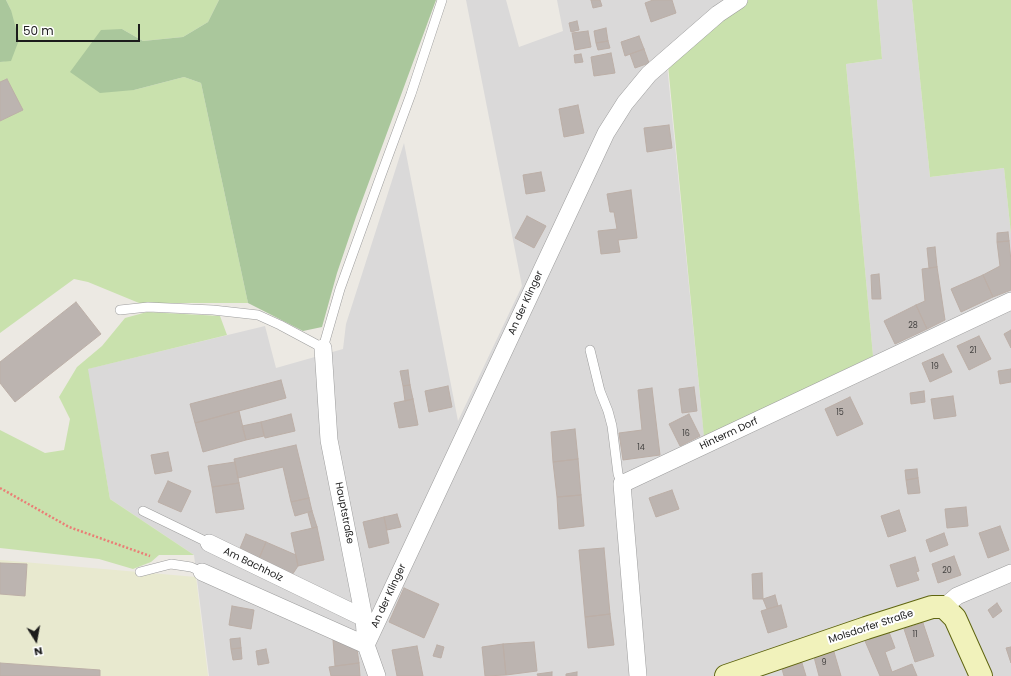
<!DOCTYPE html>
<meta charset="utf-8">
<style>
body{margin:0}
#map{position:relative;width:1011px;height:676px;overflow:hidden;background:#ece9e3;font-family:Poppins,sans-serif}
canvas{display:block}
.north{position:absolute;left:16px;top:620px;width:40px;height:40px;-webkit-text-stroke:3px #fff;paint-order:stroke;rotate:169deg;font-size:11px;font-weight:700;line-height:16px;text-align:center;color:#1c1c1c}
.north::after{content:'';display:block;margin:auto;width:14px;height:18px;background:#1c1c1c;clip-path:polygon(50% 0,100% 100%,50% 72%,0 100%)}
.scale{position:absolute;left:16px;top:24px;width:124px;height:18px;box-sizing:border-box;border:2px solid #1c1c1c;border-top:0;padding-left:5px;font-size:12px;line-height:14px;white-space:nowrap;color:#1c1c1c;-webkit-text-stroke:3px #fff;paint-order:stroke}
</style>
<div id="map">
<canvas width="1011" height="676"></canvas>
<div class="north">N</div>
<div class="scale">50 m</div>
</div>
<script>
const context = document.querySelector('canvas').getContext('2d');
context.lineJoin = 'round';
function fill(path, color) { context.fillStyle = color; context.fill(path, 'evenodd'); }
const poly = rows => new Path2D(rows.map(r => 'M' + r).join(''));
function stroke(path, color, width, dash) { context.strokeStyle = color; context.lineWidth = width; context.lineCap = dash ? 'butt' : 'round'; context.setLineDash(dash || []); context.stroke(path); }
function write(font, color, halo, rows, align = 'center') {
  context.font = font + ' Poppins,sans-serif'; context.lineWidth = 4; context.setLineDash([]); context.textBaseline = 'middle'; context.strokeStyle = halo; context.fillStyle = color; for (const [text, x, y, turn = 0] of rows) {
    context.save(); context.translate(x, y); context.rotate((+turn || 0) * Math.PI / 180); context.textAlign = isNaN(turn) ? turn : align; if (halo) context.strokeText(text, 0, 0); context.fillText(text, 0, 0); context.restore();
  }
}
fill(poly([
 [466,0,506,0,519,47,563,31,557,0,747,0,667,65,704,436,873,356,846,64,882,59,877,0,912,0,930,177,1004,168,1011,234,1011,676,209,676,194,555,110,499,87,369,265,326,276,368,343,349,346,324,404,143,458,421,522,286]
]), '#dad9d9');
fill(poly([
 [0,560,196,577,208,676,0,676]
]), '#e8e9cf');
fill(poly([
 [6,0,219,0,208,22,183,37,143,41,122,29,134,90,184,77,201,83,248,303,139,303,88,282,74,279,0,333,0,62,11,60,11,10],
 [747,0,877,0,882,59,846,64,873,356,704,437,668,65],
 [912,0,1011,0,1011,234,1004,168,930,177],
 [147,312,220,316,227,335,88,369,110,499,194,555,159,555,151,562,133,569,99,559,0,548,0,430,45,453,64,450,70,419,59,397,77,367,102,346,125,318]
]), '#c9e1ad');
fill(poly([
 [0,0,6,0,11,10,19,40,11,61,0,62],
 [219,0,436,0,356,217,337,273,322,327,303,331,248,303,201,83,184,77,134,90,100,93,70,72,101,30,122,29,143,41,183,37,208,22]
]), '#aac79c');
const building = poly([
 [591,0,600,0,602,6,593,8,591,0],
 [653,0,672,0,676,13,651,22,645,3,653,0],
 [577,21,579,30,571,32,569,23,577,21],
 [606,28,608,41,596,43,594,31,606,28],
 [588,31,591,47,575,50,572,33,588,31],
 [639,36,644,49,625,56,621,42,639,36],
 [608,41,610,48,598,50,596,43,608,41],
 [644,49,649,63,635,68,630,54,644,49],
 [611,53,615,73,594,76,591,57,611,53],
 [581,54,583,62,575,63,574,55,581,54],
 [7,79,23,110,0,121,0,82,7,79],
 [578,105,584,133,564,137,559,109,578,105],
 [669,125,672,148,647,152,644,128,669,125],
 [541,172,545,191,526,194,523,175,541,172],
 [631,190,637,238,618,240,620,252,601,254,598,231,617,229,614,212,610,212,607,194,631,190],
 [527,216,546,226,534,248,515,238,527,216],
 [1008,232,1009,241,997,242,997,233,1008,232],
 [1009,241,1011,261,1011,290,993,297,983,275,1000,266,997,242,1009,241],
 [935,247,937,267,929,268,927,248,935,247],
 [937,267,945,320,927,329,916,305,925,301,922,269,937,267],
 [879,274,881,299,872,299,871,275,879,274],
 [983,275,993,297,961,312,951,289,983,275],
 [76,302,101,334,15,402,0,383,0,362,76,302],
 [916,305,927,329,895,344,884,321,916,305],
 [1011,330,1011,348,1004,334,1011,330],
 [979,336,991,359,969,370,957,346,979,336],
 [943,354,952,372,930,382,922,363,943,354],
 [1011,369,1011,382,1000,384,998,371,1011,369],
 [408,370,410,385,403,386,400,371,408,370],
 [281,380,286,398,195,423,190,404,281,380],
 [410,385,413,399,405,401,403,386,410,385],
 [448,386,452,407,429,412,425,391,448,386],
 [694,387,697,411,682,413,679,389,694,387],
 [652,388,660,455,623,460,619,433,642,430,638,390,652,388],
 [924,391,925,402,911,404,910,393,924,391],
 [953,396,956,416,934,419,931,399,953,396],
 [850,397,863,424,837,436,825,409,850,397],
 [413,399,418,425,399,428,394,403,413,399],
 [239,411,246,440,203,452,195,423,239,411],
 [291,414,295,431,265,438,261,422,291,414],
 [689,414,700,436,680,446,669,424,689,414],
 [261,422,264,436,246,440,242,426,261,422],
 [575,429,578,459,553,462,551,432,575,429],
 [296,445,309,498,291,502,283,467,238,478,234,459,296,445],
 [168,452,172,471,155,474,151,455,168,452],
 [578,459,581,495,557,497,553,462,578,459],
 [235,462,239,483,212,487,208,466,235,462],
 [917,469,918,478,906,480,905,470,917,469],
 [918,478,920,493,908,494,906,480,918,478],
 [168,481,191,491,181,512,158,502,168,481],
 [239,483,244,509,216,513,212,487,239,483],
 [672,490,679,509,656,517,649,498,672,490],
 [581,495,584,526,559,529,557,497,581,495],
 [309,498,312,511,295,516,291,502,309,498],
 [966,507,968,526,947,528,945,509,966,507],
 [899,510,906,531,888,537,881,516,899,510],
 [312,511,317,527,312,528,308,513,312,511],
 [397,514,401,527,387,530,384,517,397,514],
 [384,517,389,543,369,548,363,522,384,517],
 [1000,526,1009,550,988,558,979,533,1000,526],
 [317,527,324,560,298,566,291,533,317,527],
 [944,533,948,545,930,552,926,540,944,533],
 [246,534,266,542,258,561,238,553,246,534],
 [266,542,296,555,298,566,292,575,258,561,266,542],
 [604,548,610,614,585,617,579,550,604,548],
 [954,556,961,575,938,583,932,564,954,556],
 [915,557,919,571,916,572,919,580,897,587,890,565,915,557],
 [0,563,27,564,25,596,0,594,0,563],
 [762,573,763,599,753,599,752,574,762,573],
 [404,588,439,604,424,638,389,622,404,588],
 [775,595,778,606,767,609,763,599,775,595],
 [997,603,1002,611,993,618,988,610,997,603],
 [781,605,787,627,768,633,761,611,781,605],
 [232,606,254,610,251,629,229,625,232,606],
 [610,614,614,645,588,648,585,617,610,614],
 [923,623,934,656,915,662,904,629,923,623],
 [889,632,895,648,885,652,892,672,912,664,917,676,880,676,865,641,889,632],
 [240,638,241,648,231,649,230,639,240,638],
 [333,640,357,649,359,663,335,666,333,640],
 [534,642,537,671,506,675,503,644,534,642],
 [503,644,506,675,485,676,482,647,503,644],
 [437,645,444,647,441,658,433,656,437,645],
 [417,646,423,676,397,676,392,650,417,646],
 [1011,647,1011,663,1006,648,1011,647],
 [241,648,242,659,233,660,231,649,241,648],
 [266,649,269,663,258,665,256,651,266,649],
 [834,652,841,676,819,676,814,657,834,652],
 [0,663,100,670,100,676,0,676,0,663],
 [359,663,360,676,331,676,329,667,359,663],
 [802,663,806,676,784,676,782,669,802,663],
 [552,672,552,676,538,676,537,674,552,672],
 [577,672,577,676,566,676,566,674,577,672]
]);
fill(building, '#bcb4b0');
stroke(building, '#bcafa7', 1);
const lane = poly([
 [120,310,148,307,213,310,258,315,280,325,323,348,340,289,380,178,411,94,442,0],
 [590,350,600,391,608,411,612,426,618,474,622,484],
 [143,511,209,543],
 [140,572,171,564,191,567,202,572]
]);
const street = poly([
 [323,348,329,440,364,618,366,645,377,676],
 [209,543,364,618],
 [202,572,366,645],
 [944,607,957,596,1011,573],
 [366,645,606,133,625,103,649,74,718,14,739,0],
 [638,676,622,484,1011,301]
]);
const secondary = poly([
 [726,676,866,628,932,607,944,607,955,618,981,676]
]);
stroke(lane, '#9d9d9d', 10);
stroke(street, '#9d9d9d', 18);
stroke(secondary, '#5f6510', 24);
stroke(poly([
 [0,488,69,527,150,556]
]), '#ea7e76', 2.5, [2, 2]);
stroke(lane, '#fff', 9);
stroke(street, '#fff', 17);
stroke(secondary, '#f1f2bb', 22);
write('8px', '#444241', null, [
 ["28",913,326],
 ["21",973,351],
 ["19",935,367],
 ["15",840,413],
 ["16",686,434],
 ["14",641,448],
 ["20",947,571],
 ["11",915,635],
 ["9",824,663]
]);
write('10px', '#1c1c1c', '#fff', [
 ["An der Klinger",526,303,-65],
 ["Hinterm Dorf",729,434,-25],
 ["Hauptstraße",344,513,79],
 ["Am Bachholz",253,565,26],
 ["An der Klinger",389,596,-65],
 ["Molsdorfer Straße",871,627,-18]
]);
</script>
